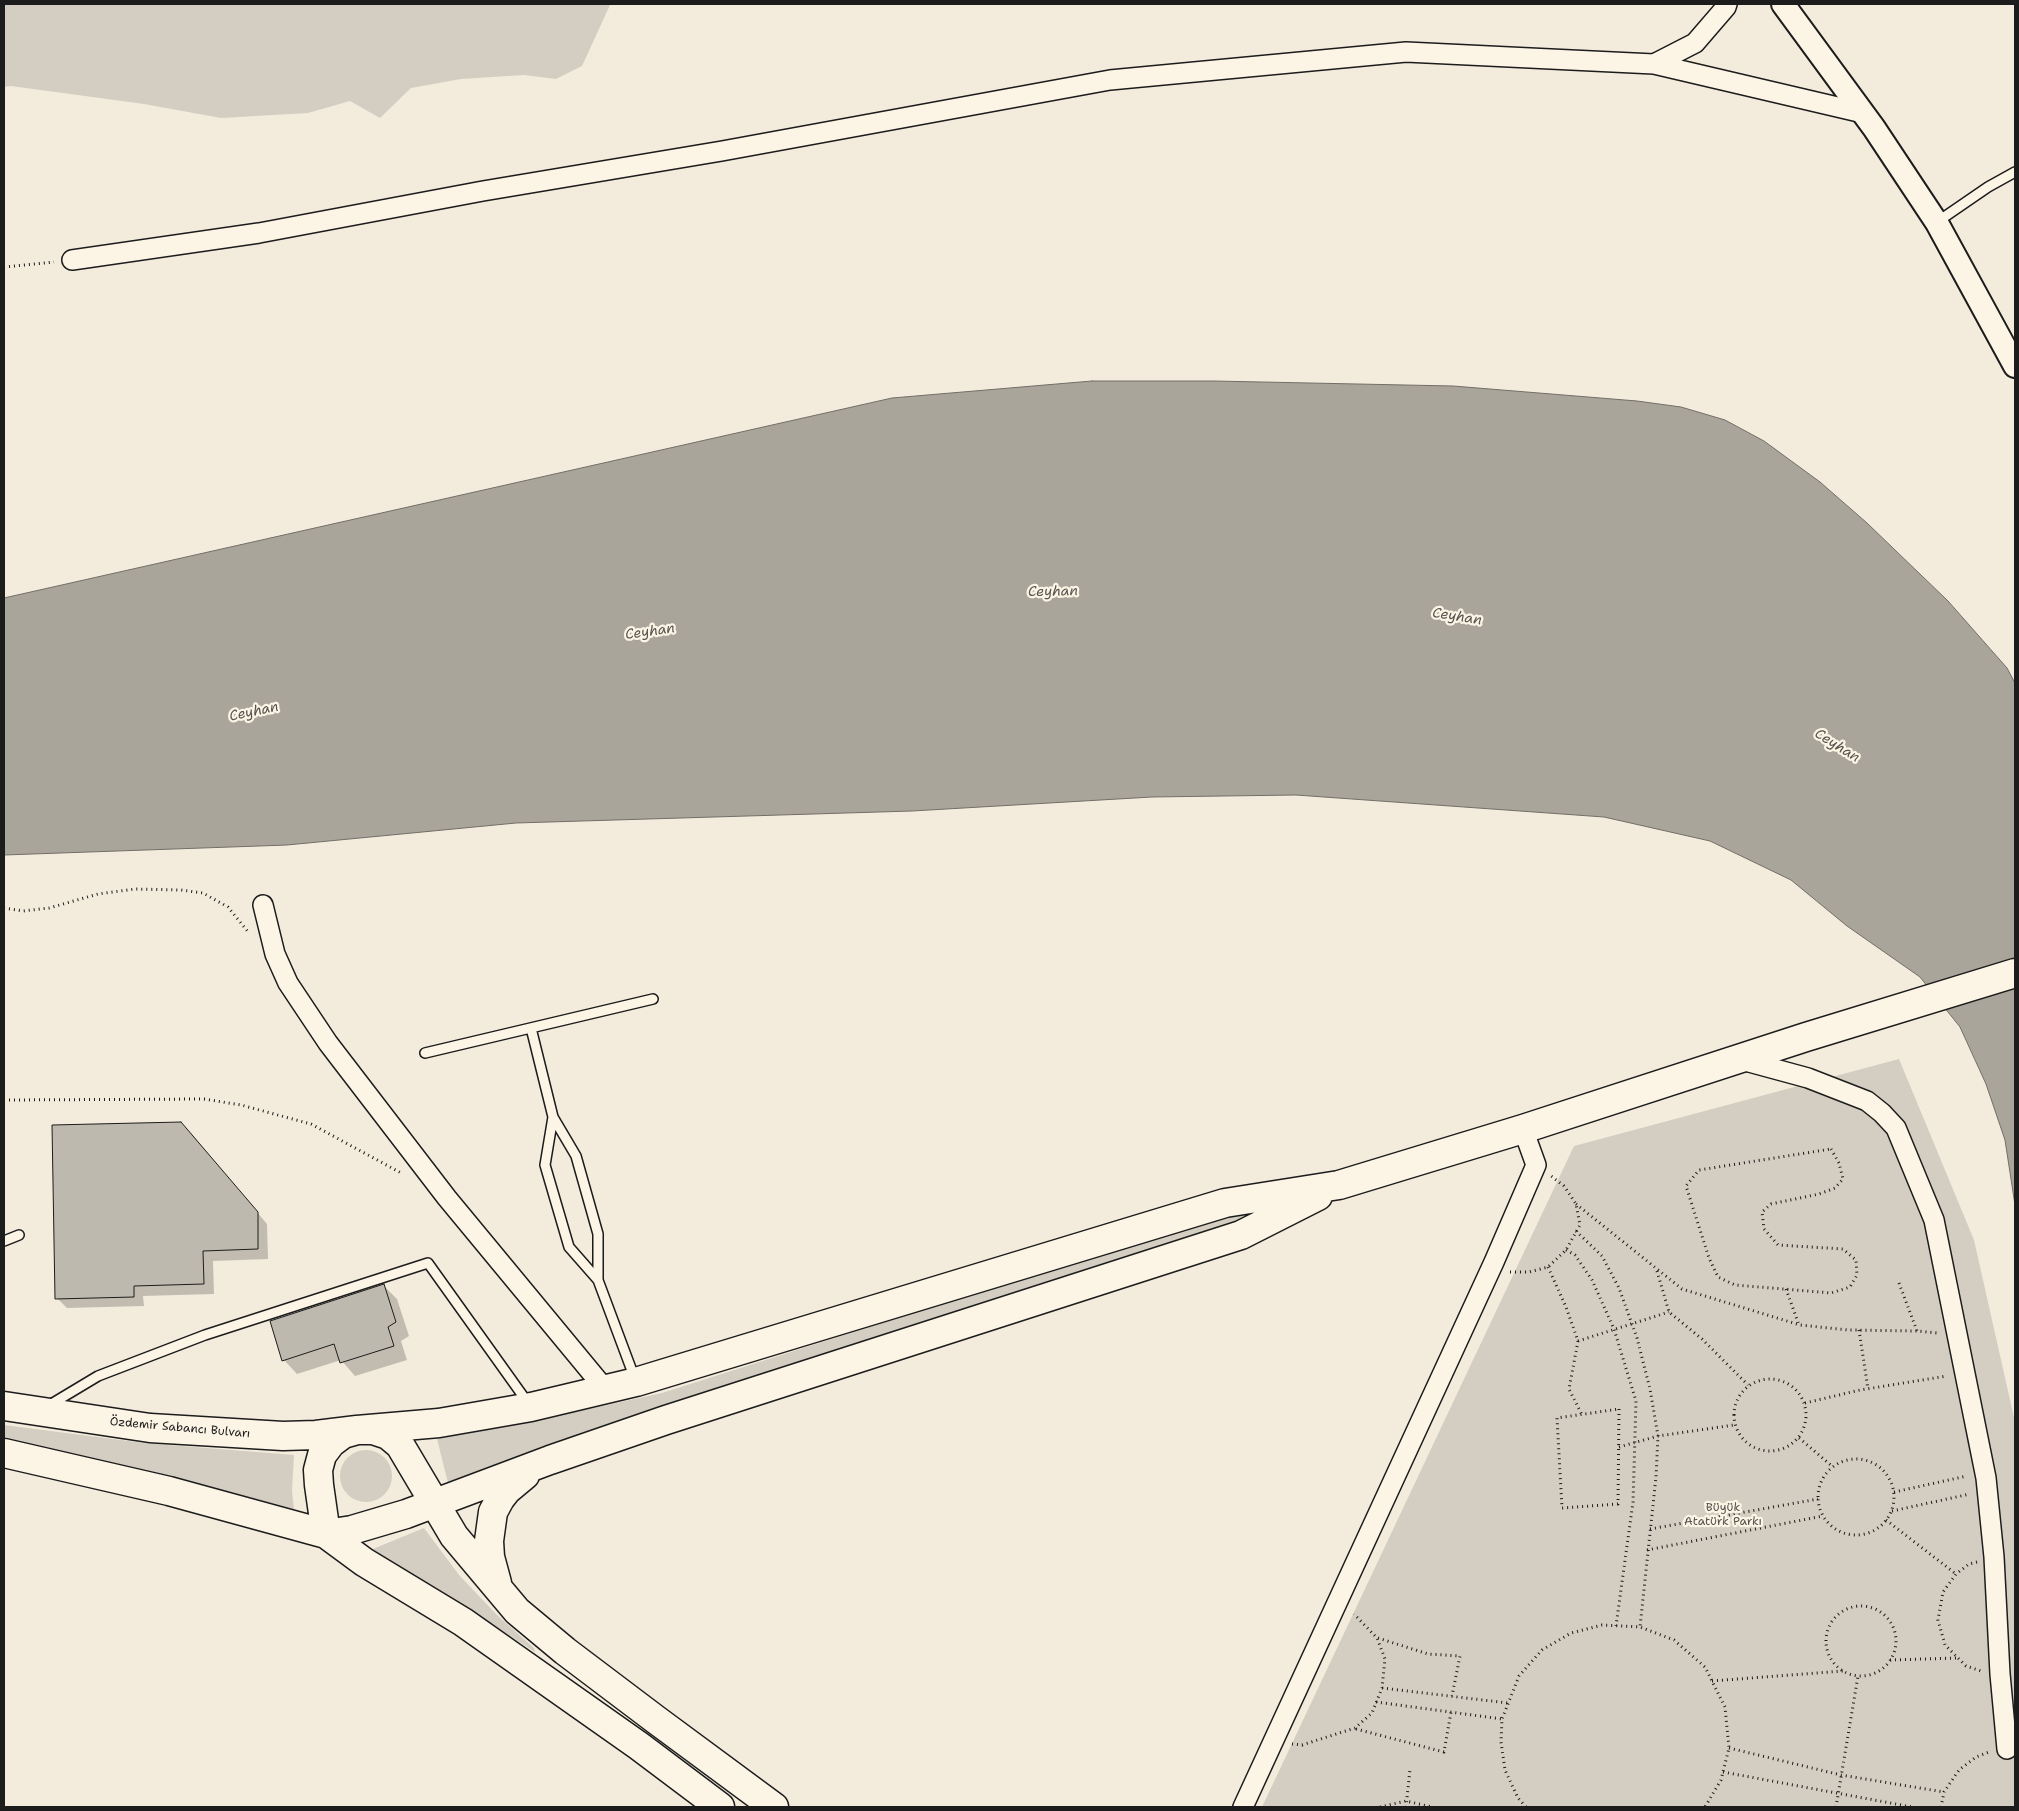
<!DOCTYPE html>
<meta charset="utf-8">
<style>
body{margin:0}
#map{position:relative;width:2019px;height:1811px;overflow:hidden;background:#f3ecdd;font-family:"Shantell Sans",sans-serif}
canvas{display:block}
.frame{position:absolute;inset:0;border:5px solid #1c1c1c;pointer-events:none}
</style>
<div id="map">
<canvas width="2019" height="1811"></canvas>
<div class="frame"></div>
</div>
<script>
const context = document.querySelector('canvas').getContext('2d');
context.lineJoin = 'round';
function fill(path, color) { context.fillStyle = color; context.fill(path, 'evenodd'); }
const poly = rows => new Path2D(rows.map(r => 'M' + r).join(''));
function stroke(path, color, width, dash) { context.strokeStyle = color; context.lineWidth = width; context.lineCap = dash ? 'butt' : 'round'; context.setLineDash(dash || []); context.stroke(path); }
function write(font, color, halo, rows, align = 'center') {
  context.font = font + ' "Shantell Sans",sans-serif'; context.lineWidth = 4.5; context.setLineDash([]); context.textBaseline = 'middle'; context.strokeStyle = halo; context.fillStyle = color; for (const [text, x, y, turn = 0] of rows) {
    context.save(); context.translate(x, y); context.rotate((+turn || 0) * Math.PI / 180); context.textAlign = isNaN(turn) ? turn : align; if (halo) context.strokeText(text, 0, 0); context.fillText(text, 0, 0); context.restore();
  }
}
fill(poly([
 [4,4,613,4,610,5,582,66,556,79,524,75,461,79,411,88,380,118,350,101,308,113,221,118,144,104,11,86,4,87],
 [1899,1059,1974,1240,2015,1422,2015,1807,1262,1807,1574,1146],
 [1246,1207,1250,1216,669,1404,448,1483,437,1439,552,1417,662,1393],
 [4,1425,144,1443,294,1455,292,1491,294,1509,170,1476,4,1439],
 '340 1476a26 26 0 1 1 52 0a26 26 0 1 1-52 0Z',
 [424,1528,459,1575,497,1615,534,1648,535,1652,435,1587,368,1551]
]), '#d3cec1');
const water = poly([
 [1092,381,1214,381,1453,386,1637,401,1681,407,1725,420,1764,441,1820,482,1867,523,1948,601,2007,668,2015,683,2015,1205,2005,1140,1986,1084,1960,1027,1920,977,1847,926,1791,880,1710,841,1604,817,1296,795,1152,797,912,811,516,823,287,845,4,855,4,598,892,398,1092,381]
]);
fill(water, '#aaa59b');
stroke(water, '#716e68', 1);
fill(poly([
 [191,1133,267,1224,268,1259,213,1261,214,1294,143,1296,144,1306,67,1308,57,1298],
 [383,1285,397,1299,409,1336,401,1341,407,1360,355,1376,341,1360,297,1374,284,1360]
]), '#0003');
const building = poly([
 [181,1122,258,1212,258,1249,203,1251,204,1284,134,1286,134,1297,55,1299,52,1125,181,1122],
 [384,1284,396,1322,388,1327,394,1346,340,1363,334,1344,282,1361,270,1321,384,1284]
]);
fill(building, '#beb9ae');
stroke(building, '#1c1c1c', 1);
const service = poly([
 [1937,222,1988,187,2015,172],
 [531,1028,553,1117,576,1156,598,1234,598,1280,635,1379],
 [425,1053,653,999],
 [553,1117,545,1165,569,1247,598,1280],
 [4,1241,19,1235],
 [48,1406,98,1376,205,1335,428,1263,528,1403]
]);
const minor = poly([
 [1654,64,1695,43,1726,7,1727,4],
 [72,260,259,233,483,191,722,151,1110,80,1406,52,1654,64,1863,113],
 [263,905,275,954,288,983,328,1043,447,1198,605,1389],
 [1738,1059,1808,1078,1867,1101,1882,1113,1896,1128,1934,1220,1986,1478,1994,1557,2000,1674,2007,1749],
 [1243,1807,1494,1262,1536,1165,1523,1129]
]);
const tertiary = poly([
 [1783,4,1874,128,1937,223,2015,366]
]);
const primary = poly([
 [4,1406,150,1428,283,1436,316,1435,357,1430,439,1423,531,1407,636,1382,1225,1203,1339,1185,1523,1129,1806,1037,2015,973],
 [4,1453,169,1491,326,1534,364,1562,463,1622,639,1746,720,1807],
 [326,1534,352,1530,406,1514,550,1460,666,1420,1241,1235,1318,1196],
 [326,1534,319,1485,318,1470,322,1455,331,1443,343,1434,357,1430,373,1430,388,1435,400,1445,454,1536,517,1611,565,1651,655,1719,774,1807],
 [497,1583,490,1557,489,1541,493,1512,500,1499,507,1490,525,1475]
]);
stroke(service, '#1c1c1c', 12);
stroke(minor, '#1c1c1c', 22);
stroke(tertiary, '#1c1c1c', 26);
stroke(primary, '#1c1c1c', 31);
stroke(poly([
 [4,267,54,262],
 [4,908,23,911,49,908,98,894,135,889,181,890,203,893,228,907,249,933],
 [4,1100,204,1099,241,1105,311,1124,403,1174],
 [1831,1149,1839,1163,1843,1179,1835,1188,1819,1194,1771,1204,1762,1212,1764,1229,1778,1245,1843,1249,1856,1260,1857,1275,1850,1287,1831,1293,1735,1285,1718,1277,1709,1258,1686,1186,1699,1170,1831,1149],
 [1576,1204,1682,1289,1800,1325,1848,1330,1917,1331,1937,1333],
 [1576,1231,1602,1256,1619,1288,1637,1338,1650,1389,1658,1436,1656,1477,1640,1627],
 [1566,1250,1575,1255,1592,1280,1614,1329,1636,1401,1633,1502,1616,1626],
 [1548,1267,1566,1307,1578,1341,1569,1389,1582,1415],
 [1657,1271,1669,1312,1702,1339,1748,1385],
 [1510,1272,1529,1272,1548,1267,1566,1250,1580,1225,1576,1204,1564,1186,1551,1176],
 [1899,1283,1917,1331],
 [1786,1289,1799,1325],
 [1859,1330,1868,1389],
 [1578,1341,1669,1312],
 '1734 1415a36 36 0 1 1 72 0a36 36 0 1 1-72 0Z',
 [1805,1403,1860,1390,1947,1376],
 [1619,1409,1618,1504,1562,1508,1557,1418,1619,1409],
 [1799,1438,1833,1467],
 [1619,1447,1658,1436,1734,1425],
 '1818 1497a38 38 0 1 1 76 0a38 38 0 1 1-76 0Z',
 [1894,1492,1967,1476],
 [1892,1511,1970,1494],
 [1886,1520,1956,1574],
 [1650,1529,1818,1499],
 [1647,1550,1823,1516],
 [1977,1562,1969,1564,1956,1574,1943,1592,1938,1620,1945,1645,1966,1666,1981,1671],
 '1826 1641a35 35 0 1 1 70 0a35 35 0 1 1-70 0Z',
 [1378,1638,1428,1654,1460,1656,1452,1696],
 [1890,1660,1958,1658],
 [1712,1681,1843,1671],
 [1382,1688,1508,1703],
 [1376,1702,1502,1719],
 [1356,1729,1444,1752,1451,1712],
 [1292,1744,1302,1745,1355,1728,1372,1713,1382,1688,1385,1659,1377,1638,1354,1614],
 [1729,1748,1841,1775,1944,1792],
 [1723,1772,1912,1807],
 [1380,1807,1406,1801,1432,1807],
 [1406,1807,1410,1769],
 [1526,1807,1518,1798,1505,1770,1501,1742,1502,1719,1519,1676,1542,1650,1571,1633,1602,1625,1640,1627,1674,1640,1705,1667,1725,1707,1729,1748,1721,1780,1705,1807],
 [1836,1807,1858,1676],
 [1941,1807,1944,1792,1959,1770,1976,1757,1989,1752]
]), '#1c1c1c', 3, [1, 4]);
stroke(service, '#fcf5e5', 9);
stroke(minor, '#fcf5e5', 19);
stroke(tertiary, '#fcf5e5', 22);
stroke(primary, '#fcf5e5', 28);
write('12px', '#1c1c1c', '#fcf5e5', [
 ["Özdemir Sabancı Bulvarı",180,1428,5]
]);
write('12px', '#53514e', '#fcf5e5', [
 ["Büyük",1723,1508],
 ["Atatürk Parkı",1723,1522]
]);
write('italic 14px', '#55534f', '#fcf5e5', [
 ["Ceyhan",1053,592,-1],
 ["Ceyhan",1457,617,9],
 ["Ceyhan",650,632,-8],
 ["Ceyhan",254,712,-12],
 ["Ceyhan",1837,746,32]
]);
</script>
